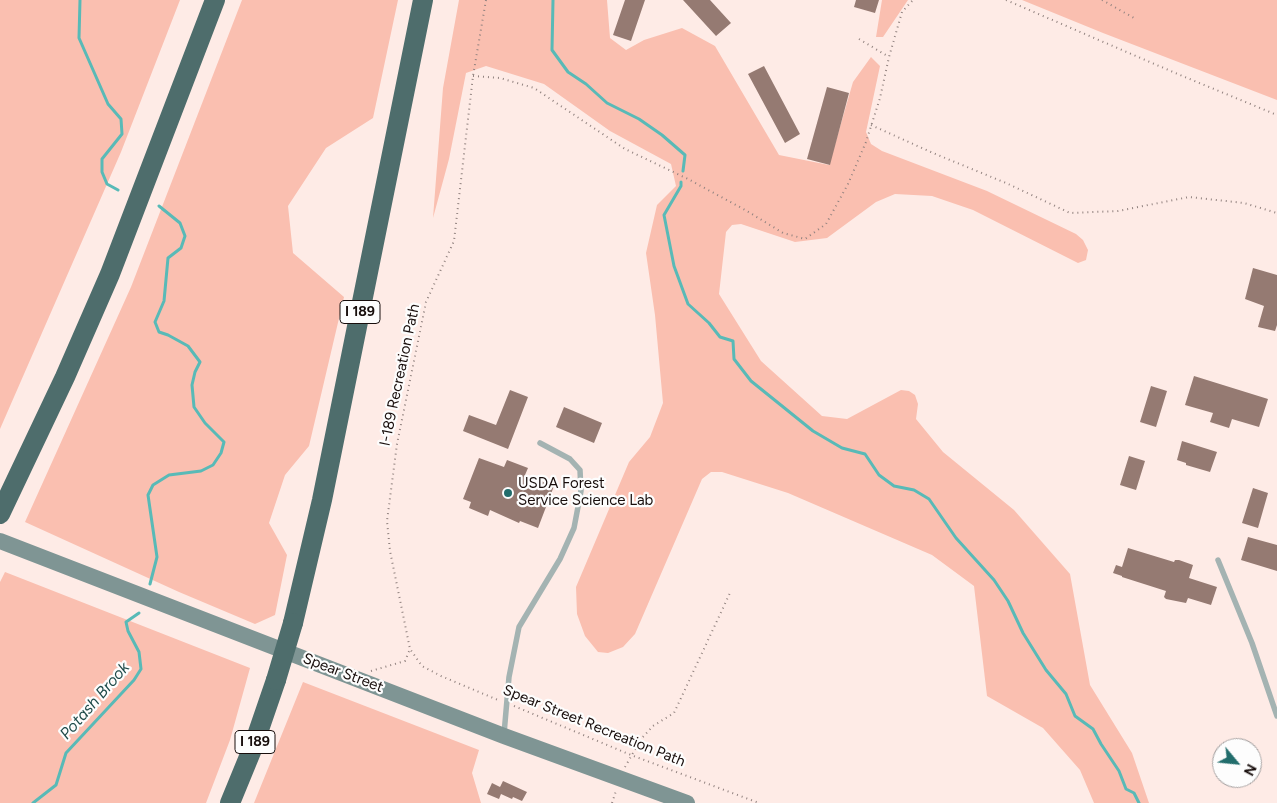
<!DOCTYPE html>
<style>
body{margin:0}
#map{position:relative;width:1277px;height:803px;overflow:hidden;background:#feebe6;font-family:Figtree,sans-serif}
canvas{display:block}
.north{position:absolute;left:1212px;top:738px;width:50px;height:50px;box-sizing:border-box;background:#fdfdfd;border:1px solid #a19d9d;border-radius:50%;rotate:118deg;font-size:14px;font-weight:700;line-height:20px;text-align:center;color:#180e0c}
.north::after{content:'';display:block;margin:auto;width:18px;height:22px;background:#226d6c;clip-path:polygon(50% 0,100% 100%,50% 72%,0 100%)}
</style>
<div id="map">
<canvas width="1277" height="803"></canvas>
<div class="north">N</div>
</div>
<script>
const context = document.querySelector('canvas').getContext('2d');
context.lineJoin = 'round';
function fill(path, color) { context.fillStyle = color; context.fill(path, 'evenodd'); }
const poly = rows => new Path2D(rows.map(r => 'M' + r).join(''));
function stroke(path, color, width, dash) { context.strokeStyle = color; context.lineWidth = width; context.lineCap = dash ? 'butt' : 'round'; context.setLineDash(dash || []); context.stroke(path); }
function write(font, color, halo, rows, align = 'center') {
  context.font = font + ' Figtree,sans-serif'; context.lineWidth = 4.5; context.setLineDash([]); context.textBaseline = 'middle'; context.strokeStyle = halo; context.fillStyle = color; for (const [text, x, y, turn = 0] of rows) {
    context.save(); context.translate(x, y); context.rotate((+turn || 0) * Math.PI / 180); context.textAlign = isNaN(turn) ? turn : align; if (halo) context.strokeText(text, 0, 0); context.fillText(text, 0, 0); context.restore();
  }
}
fill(poly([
 [0,0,180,0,121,152,0,429],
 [242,0,398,0,373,118,326,148,288,206,293,253,344,297,309,446,285,475,269,523,287,555,275,615,255,624,179,592,25,522,131,287],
 [459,0,607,0,610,38,626,50,644,40,682,28,715,46,779,155,829,165,853,82,871,57,880,66,866,132,871,144,882,151,987,191,1076,234,1083,240,1088,250,1086,260,1078,263,973,210,932,196,895,194,876,202,827,238,795,242,741,224,732,225,726,232,719,294,761,361,822,416,847,419,901,390,909,391,915,395,918,404,916,419,943,452,1014,510,1070,574,1090,685,1132,753,1149,803,1094,803,1080,770,1043,728,987,696,974,586,932,555,788,493,722,472,711,472,702,479,635,634,623,647,608,653,598,652,585,636,577,614,576,587,629,462,650,437,663,403,655,315,646,253,657,205,676,186,671,164,610,131,544,84,486,66,466,73,449,159,433,218,443,88],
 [882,0,908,0,883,37,876,37],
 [1022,0,1277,0,1277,100,1103,33],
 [5,572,250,668,230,740,206,803,0,803,0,582],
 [303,682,479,750,472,773,481,803,254,803]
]), '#fabfb0');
stroke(poly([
 [80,0,79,38,108,104,121,119,122,134,102,159,102,172,107,184,118,190],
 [553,0,552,50,568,72,586,84,607,103,639,119,662,135,685,155,683,171],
 [681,182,681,186,664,215,674,266,688,304,709,323,720,337,733,341,734,359,751,381,813,431,842,448,865,454,879,475,894,486,914,490,929,499,956,538,994,580,1008,601,1023,633,1046,670,1066,694,1075,716,1093,729,1101,744,1119,771,1126,789,1134,793,1139,803],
 [150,584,157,557,148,495,153,485,169,475,201,471,213,465,221,453,224,442,205,423,194,407,192,385,195,372,200,362,188,346,168,335,159,332,155,322,164,301,168,258,181,248,185,236,180,223,159,206],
 [33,803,56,785,66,753,134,680,141,669,139,652,128,631,126,622,139,613]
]), '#58bab7', 3);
fill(poly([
 [625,0,645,0,631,41,613,35],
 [683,0,710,0,731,23,716,36],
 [856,0,879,0,875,13,854,7],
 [764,66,800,134,785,143,748,74],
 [827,87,849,93,830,165,807,159],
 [1253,268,1277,275,1277,325,1275,331,1258,327,1264,306,1245,299],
 [1194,376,1268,399,1259,427,1232,419,1229,428,1210,422,1213,413,1185,405],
 [1151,386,1167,391,1156,427,1140,422],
 [510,390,528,397,508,449,463,431,469,415,496,425],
 [564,407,602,423,594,443,556,427],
 [1182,441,1217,452,1210,472,1186,465,1186,463,1177,460],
 [1129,456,1145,461,1136,490,1120,485],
 [479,458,504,467,507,460,528,468,525,475,554,486,538,528,520,521,519,523,490,510,488,516,469,508,471,502,463,499],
 [1253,488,1268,493,1258,528,1242,523],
 [1248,537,1277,545,1277,571,1241,560],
 [1128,548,1174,562,1175,560,1179,560,1193,565,1189,578,1217,587,1211,605,1188,598,1186,603,1166,599,1164,597,1166,591,1122,577,1122,576,1113,573,1116,565,1122,567],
 [503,781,527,792,522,801,513,797,512,799,501,794,499,799,487,794,492,783,500,787]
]), '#957a72');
stroke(poly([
 [486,0,473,76,454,241,426,302,397,444,387,521,390,551,410,649,422,666,441,676,498,700],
 [1006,0,1180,75,1277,115],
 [1102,0,1134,18],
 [859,39,889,57],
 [473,76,500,78,534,88,625,149,688,179,747,211,783,233,805,239,826,224,848,184,866,142,880,98,889,57,902,12,913,0],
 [871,125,933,153,1006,183,1070,213,1118,211,1189,197,1244,203,1277,213],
 [371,671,405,661,410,649],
 [514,706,631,755,759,803],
 [625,767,641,739,653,726,674,713,730,593],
 [612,803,616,791]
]), '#91827f', 2, [1, 4]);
stroke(poly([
 [1218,560,1252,643,1277,716],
 [504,734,509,677,519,627,560,559,574,528,581,491,580,470,570,459,540,443]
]), '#a4b3b2', 5.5);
stroke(poly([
 [0,541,504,736,687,803]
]), '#7f9594', 16);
stroke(poly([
 [0,514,65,377,110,274,215,0],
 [293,623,322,500,423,0],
 [230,803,253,747,276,680]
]), '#4e6d6c', 20);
stroke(poly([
 [276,680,293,623]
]), '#4e6d6c', 20);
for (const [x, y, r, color] of [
 [508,493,5,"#226d6c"]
]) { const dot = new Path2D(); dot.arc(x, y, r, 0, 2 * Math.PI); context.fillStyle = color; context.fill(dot); stroke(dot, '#fdfdfd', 2); }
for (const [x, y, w] of [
 [360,312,40],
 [255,742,40]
]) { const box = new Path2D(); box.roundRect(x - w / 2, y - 11.5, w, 23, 4); context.fillStyle = '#fdfdfd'; context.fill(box); stroke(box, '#180e0c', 1); }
write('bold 14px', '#180e0c', null, [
 ["I 189",360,312],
 ["I 189",255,742]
]);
write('15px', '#180e0c', '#fdfdfd', [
 ["I-189 Recreation Path",400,375,-78],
 ["Spear Street",343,673,21],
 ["Spear Street Recreation Path",594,726,22]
]);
write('15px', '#180e0c', '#fdfdfd', [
 ["USDA Forest",518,484],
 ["Service Science Lab",518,501]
], 'left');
write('italic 16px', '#1f4b4a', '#fdfdfd', [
 ["Potash Brook",95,701,-49]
]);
</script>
